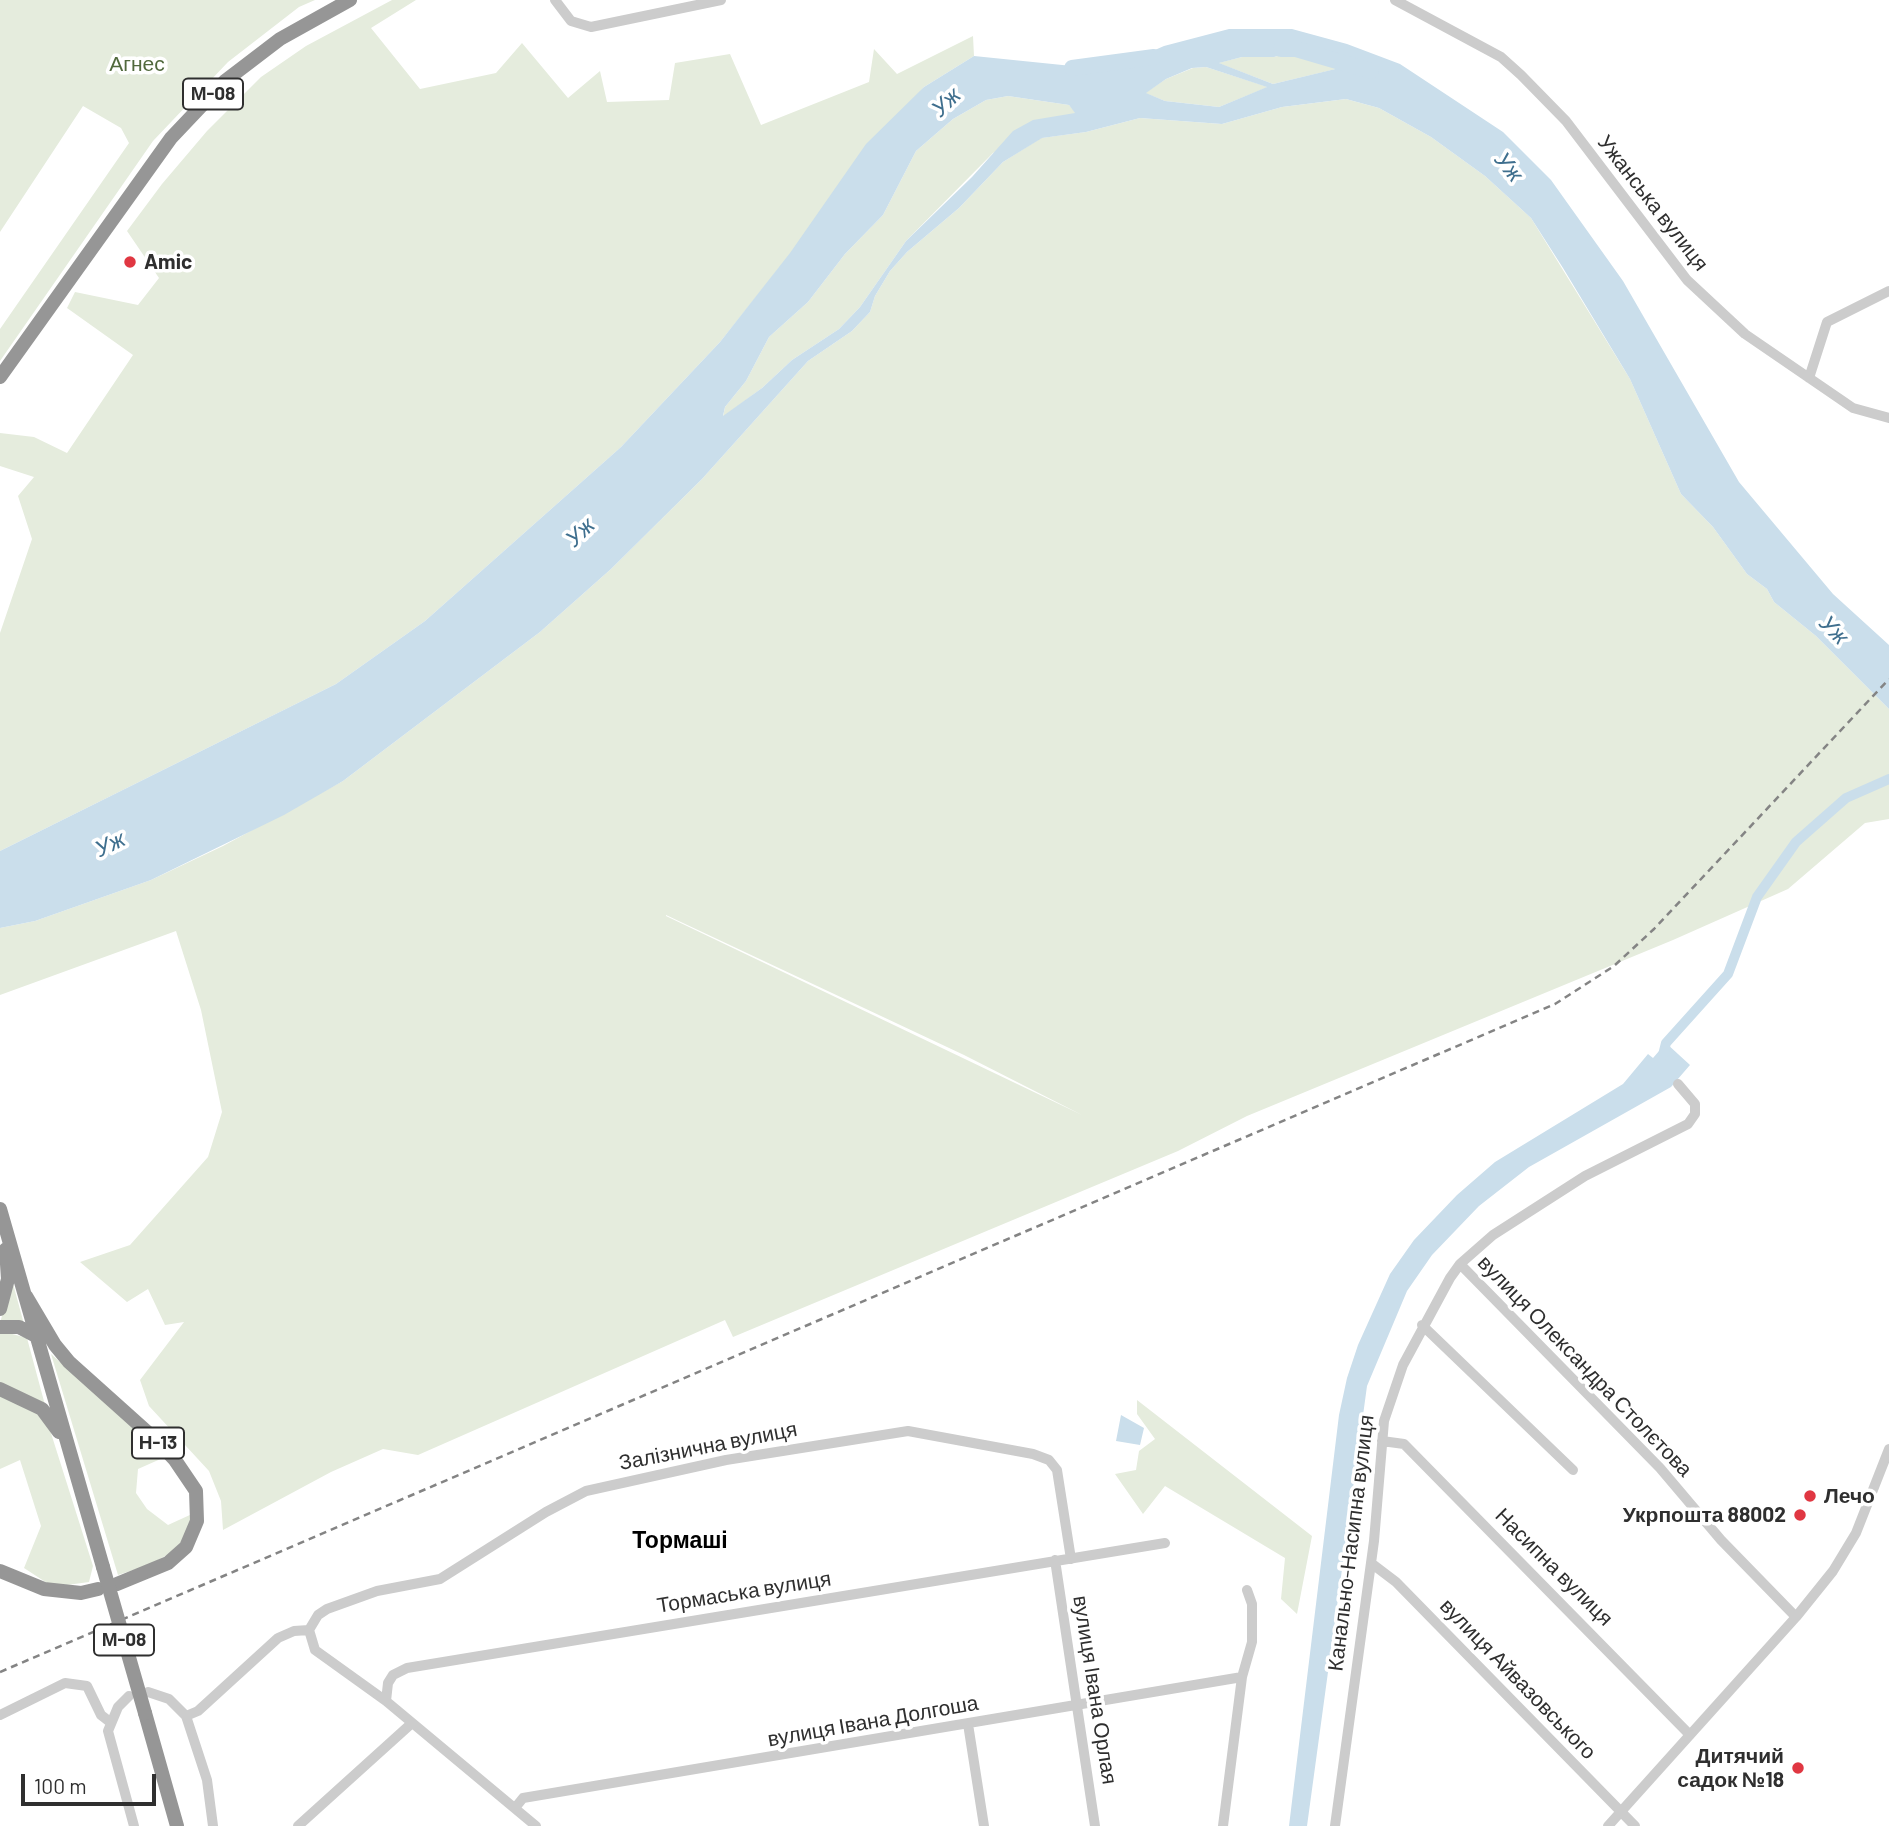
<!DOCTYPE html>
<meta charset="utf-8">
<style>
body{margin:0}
#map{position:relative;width:1889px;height:1826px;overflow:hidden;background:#fff;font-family:Barlow,sans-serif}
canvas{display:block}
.scale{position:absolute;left:21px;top:1774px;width:135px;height:32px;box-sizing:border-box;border:4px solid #2f2f2f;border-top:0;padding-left:9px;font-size:21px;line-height:24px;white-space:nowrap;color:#2f2f2f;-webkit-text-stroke:5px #fff;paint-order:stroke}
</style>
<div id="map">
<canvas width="1889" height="1826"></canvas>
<div class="scale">100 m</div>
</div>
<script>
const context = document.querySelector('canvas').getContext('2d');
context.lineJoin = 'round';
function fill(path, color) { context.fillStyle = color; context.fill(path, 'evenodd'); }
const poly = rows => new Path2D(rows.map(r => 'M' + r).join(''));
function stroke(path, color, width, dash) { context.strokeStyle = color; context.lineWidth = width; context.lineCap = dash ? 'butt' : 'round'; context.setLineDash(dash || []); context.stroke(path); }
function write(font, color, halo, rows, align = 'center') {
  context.font = font + ' Barlow,sans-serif'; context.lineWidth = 7; context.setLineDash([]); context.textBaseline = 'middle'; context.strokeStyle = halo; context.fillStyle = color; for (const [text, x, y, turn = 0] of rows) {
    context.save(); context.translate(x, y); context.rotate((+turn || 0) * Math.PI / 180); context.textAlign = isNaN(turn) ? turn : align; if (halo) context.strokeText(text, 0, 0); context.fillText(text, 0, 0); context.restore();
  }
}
fill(poly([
 [0,0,315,0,299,7,228,62,153,141,0,361,0,329,129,143,121,128,83,106,0,232],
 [392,0,416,0,371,28,420,89,496,73,522,43,568,98,600,71,607,102,669,100,675,63,730,54,761,125,869,82,874,49,897,74,973,36,974,56,924,87,720,342,621,447,425,621,336,684,0,851,0,633,32,539,18,496,34,477,0,466,0,433,34,437,67,453,133,355,67,308,75,292,138,305,159,278,127,231,162,184,207,131,261,77,306,46],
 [1300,50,1348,58,1353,65,1273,84,1218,63,1242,57,1274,57],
 [1206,67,1268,87,1219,107,1165,101,1145,93,1166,79,1193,68],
 [1008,96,1069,105,1076,113,993,153,906,241,860,307,839,329,792,360,762,388,723,417,725,407,746,381,769,337,808,302,845,254,883,215,916,151,953,119,986,100],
 [1346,99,1379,108,1431,137,1485,176,1531,218,1630,379,1681,494,1713,527,1747,574,1767,589,1774,602,1816,636,1889,709,1889,819,1865,823,1788,889,1673,940,1247,1116,1178,1151,733,1337,725,1320,418,1455,383,1449,331,1472,223,1530,221,1501,209,1471,149,1406,140,1380,184,1322,165,1325,148,1289,127,1302,80,1262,130,1245,208,1157,222,1112,201,1010,176,931,0,995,0,928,35,921,151,880,223,846,343,781,462,691,540,632,611,569,702,479,808,361,852,331,870,312,875,296,890,271,907,252,959,208,1003,162,1041,138,1086,132,1140,118,1222,124,1282,107],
 [666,915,964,1055,1082,1115,666,916],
 [12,1280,24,1324,0,1323],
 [5,1332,27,1338,45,1405,0,1385,0,1334],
 [51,1354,165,1457,138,1469,136,1493,147,1509,168,1525,192,1514,186,1536,174,1551,149,1565,118,1575],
 [0,1392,39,1412,50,1430,93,1566,89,1582,67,1585,47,1583,24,1568,41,1526,20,1460,0,1469],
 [1137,1400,1312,1536,1297,1614,1281,1599,1285,1558,1165,1486,1143,1514,1115,1474,1136,1470,1139,1451,1155,1439,1137,1414]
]), '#e5ecdd');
fill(poly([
 [1229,29,1292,29,1347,44,1400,64,1503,132,1551,180,1623,281,1739,482,1833,594,1889,645,1889,709,1816,636,1774,602,1767,589,1747,574,1713,527,1681,494,1630,379,1563,268,1531,218,1485,176,1431,137,1379,108,1346,99,1282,107,1222,124,1140,118,1086,132,1042,138,1003,162,959,208,907,252,890,271,875,296,870,312,852,331,808,361,702,479,611,569,540,632,343,781,284,815,151,880,35,921,0,928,0,851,336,684,425,621,621,447,720,342,790,253,866,144,924,87,974,56,1072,66,1123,64,1164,46],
 [1300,50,1347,58,1352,65,1273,84,1219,63,1242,57,1274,57],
 [1206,67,1267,87,1219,107,1165,101,1146,93,1166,79,1192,68],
 [1008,96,1069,105,1075,113,1033,120,1013,131,972,177,906,241,860,307,839,329,792,360,762,388,723,416,725,407,746,381,769,337,808,302,845,254,883,215,916,151,953,119,986,100],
 [1666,1043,1690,1065,1671,1087,1529,1167,1479,1206,1432,1255,1407,1291,1367,1386,1307,1826,1289,1826,1339,1415,1347,1378,1358,1345,1390,1274,1414,1240,1457,1195,1495,1162,1623,1084,1648,1054,1653,1058],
 [1121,1415,1144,1428,1140,1445,1116,1441]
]), '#cadeeb');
stroke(poly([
 [1663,1055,1666,1043,1728,974,1757,897,1796,842,1846,798,1889,779]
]), '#cadeeb', 10);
stroke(poly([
 [1281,49,1296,49,1371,71],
 [1072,68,1154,57]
]), '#cadeeb', 16);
stroke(poly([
 [555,0,571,21,591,27,721,0],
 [1395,0,1501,57,1521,75,1566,121,1687,280,1745,334,1853,408,1889,418],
 [1809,378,1827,322,1889,291],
 [1460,1264,1660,1468,1721,1540,1796,1617],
 [1422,1325,1573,1470],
 [1382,1441,1404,1444,1690,1735],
 [1055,1560,1095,1826],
 [1371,1563,1396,1582,1635,1826],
 [309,1630,315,1650,386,1701],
 [148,1692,169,1699,186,1716,207,1780,213,1826],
 [129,1696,118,1707,108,1731,134,1826],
 [0,1715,65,1683,87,1686,101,1715,110,1722],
 [186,1716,198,1711,278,1638,294,1631,309,1630,318,1615,327,1609,377,1591,440,1579,546,1512,586,1491,726,1460,908,1431,1033,1454,1049,1460,1057,1470,1071,1559],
 [968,1724,984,1826],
 [515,1808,523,1798,1242,1677],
 [298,1826,412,1723],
 [536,1826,386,1701,388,1683,393,1675,407,1668,1165,1543],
 [1223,1826,1242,1677,1252,1642,1252,1604,1247,1590],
 [1335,1826,1374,1541,1384,1421,1403,1365,1450,1278,1460,1264,1493,1235,1585,1176,1688,1124,1695,1114,1695,1104,1678,1084],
 [1608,1826,1796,1617,1833,1571,1856,1533,1889,1449]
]), '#ccc', 10);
stroke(poly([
 [0,377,171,138,225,81,280,39,350,0],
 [0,1209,103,1567],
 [26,1296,55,1345,69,1362,156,1440,175,1460,196,1491,197,1521,186,1547,168,1563,117,1584],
 [0,1309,8,1279,6,1249],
 [0,1327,19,1327,38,1337],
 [0,1389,42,1409,59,1432],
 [0,1571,44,1589,81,1593,98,1589],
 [145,1713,177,1826]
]), '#969696', 14);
stroke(poly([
 [0,1672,1555,1004,1614,966,1654,929,1889,679]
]), '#848484', 2.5, [7, 5]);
stroke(poly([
 [103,1567,145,1713]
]), '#969696', 14);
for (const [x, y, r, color] of [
 [130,262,7,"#e03742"],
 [1810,1496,7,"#e03742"],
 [1800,1515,7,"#e03742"],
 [1798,1768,7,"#e03742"]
]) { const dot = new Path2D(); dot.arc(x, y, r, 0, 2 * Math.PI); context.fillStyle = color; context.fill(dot); stroke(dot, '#fff', 2.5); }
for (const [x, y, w] of [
 [213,94,60],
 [158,1443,52],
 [124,1640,60]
]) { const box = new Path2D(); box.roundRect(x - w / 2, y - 15.5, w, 31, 5); context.fillStyle = '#fff'; context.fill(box); stroke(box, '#2f2f2f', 2); }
write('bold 19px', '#2f2f2f', null, [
 ["М-08",213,94],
 ["Н-13",158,1443],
 ["М-08",124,1640]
]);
write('21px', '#51693d', '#fff', [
 ["Агнес",137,64]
]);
write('21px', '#2f2f2f', '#fff', [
 ["Ужанська вулиця",1653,203,52],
 ["вулиця Олександра Столєтова",1585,1366,46],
 ["Залізнична вулиця",708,1446,-11],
 ["Канально-Насипна вулиця",1351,1543,-83],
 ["Насипна вулиця",1554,1567,45],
 ["Тормаська вулиця",744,1592,-9],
 ["вулиця Айвазовського",1518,1679,46],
 ["вулиця Івана Орлая",1095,1690,81],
 ["вулиця Івана Долгоша",873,1721,-10]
]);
write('bold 21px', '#2f2f2f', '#fff', [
 ["Amic",144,262],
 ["Лечо",1824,1496],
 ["Укрпошта 88002",1786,1515,"right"],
 ["Дитячий",1784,1756,"right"],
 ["садок №18",1784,1780,"right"]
], 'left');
write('italic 23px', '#3f6f8e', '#fff', [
 ["Уж",946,102,-44],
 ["Уж",1509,167,51],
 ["Уж",580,532,-44],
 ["Уж",1834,630,46],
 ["Уж",110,844,-26]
]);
write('bold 23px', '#000', '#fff', [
 ["Тормаші",680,1540]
]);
</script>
